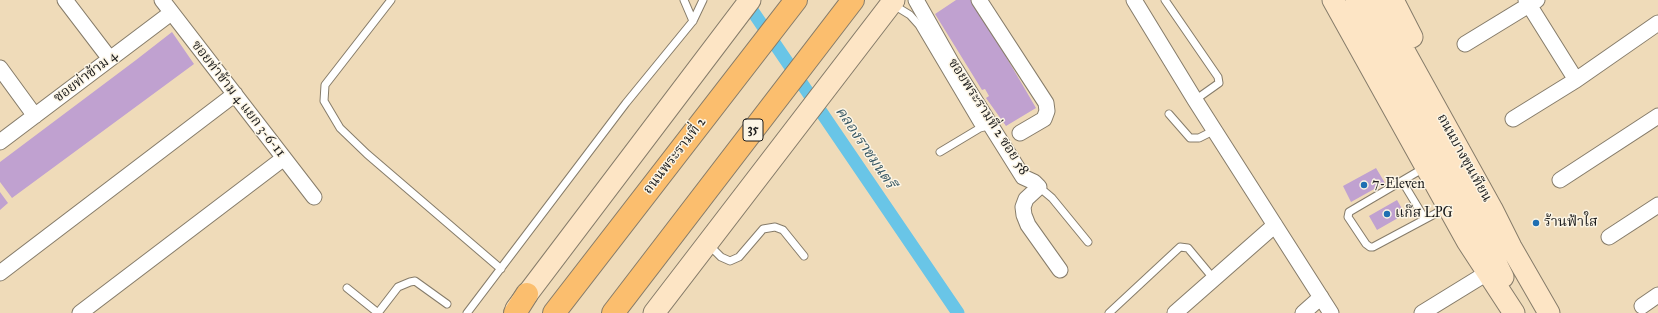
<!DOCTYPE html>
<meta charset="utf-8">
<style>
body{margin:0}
canvas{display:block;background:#efdbb9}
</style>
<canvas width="1658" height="313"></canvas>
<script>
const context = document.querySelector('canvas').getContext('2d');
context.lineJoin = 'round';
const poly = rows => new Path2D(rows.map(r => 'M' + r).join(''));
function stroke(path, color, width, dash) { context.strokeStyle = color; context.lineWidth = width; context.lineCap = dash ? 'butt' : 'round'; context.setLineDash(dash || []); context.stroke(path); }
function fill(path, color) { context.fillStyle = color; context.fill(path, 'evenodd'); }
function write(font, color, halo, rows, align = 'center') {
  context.font = font + ' "IM FELL Great Primer","Noto Serif Thai",serif'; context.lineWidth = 3; context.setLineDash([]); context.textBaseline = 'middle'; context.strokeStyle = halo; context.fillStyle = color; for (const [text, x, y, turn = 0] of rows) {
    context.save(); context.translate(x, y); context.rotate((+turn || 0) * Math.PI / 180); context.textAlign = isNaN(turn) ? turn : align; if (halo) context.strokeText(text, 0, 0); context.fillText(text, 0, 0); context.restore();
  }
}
stroke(poly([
 [745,0,958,313]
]), '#69c5e7', 13);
fill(poly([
 [956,0,973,0,1036,108,1006,126,986,98,989,96,985,89,982,90,935,14],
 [172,32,194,64,12,198,0,182,0,162,136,60],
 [1376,168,1385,183,1351,202,1343,186],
 [0,192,8,203,0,210],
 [1397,200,1405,214,1377,230,1369,216]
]), '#c0a1d0');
const lane = poly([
 [391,0,325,85,324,101,340,128,367,154,501,269],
 [684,0,693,21],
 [1165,0,1218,77,1219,83,1195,100],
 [892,4,910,15,919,25,980,128],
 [1169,114,1190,138,1199,138,1215,130],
 [940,152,980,128,984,127],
 [1424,168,1349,212,1348,217,1366,244,1370,247,1373,247,1446,208],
 [1402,181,1425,219],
 [1039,187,1052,198,1088,242],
 [709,245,721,257,730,261,739,257,763,229,775,227,783,230,804,256],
 [347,288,378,313],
 [378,313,398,287,410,282,415,281,447,304],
 [467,313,626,103,693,21,703,0],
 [1109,313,1180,247,1188,248,1213,278]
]);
const street = poly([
 [65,0,110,59],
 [162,0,314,197],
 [916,0,951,62,1023,177,1034,182,1039,187,1026,199,1023,207,1024,215,1028,225,1060,270],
 [979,0,1046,103,1047,111,1044,119,1020,133],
 [1134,0,1195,100,1331,313],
 [1526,0,1576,80],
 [1465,44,1537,0],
 [0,68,35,116],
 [1513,119,1576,80,1658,23],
 [0,142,171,13],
 [1560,180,1658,116],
 [1609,237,1658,205],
 [0,273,235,94],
 [1642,306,1658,295],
 [80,313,284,158],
 [1175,313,1275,225],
 [1303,313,1321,297],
 [1422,313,1487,273]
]);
const secondary = poly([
 [1333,0,1467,241,1514,313],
 [1356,0,1465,199,1503,277],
 [1376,0,1492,209,1511,247,1549,313],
 [1393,0,1412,37],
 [516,309,750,0],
 [654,313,894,0]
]);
const highway = poly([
 [515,313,527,294],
 [554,313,796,0],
 [613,313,853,0]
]);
stroke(lane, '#867c6a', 9);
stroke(street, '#867c6a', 17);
stroke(secondary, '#867c6a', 23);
stroke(highway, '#867c6a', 24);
stroke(lane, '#fff', 7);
stroke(street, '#fff', 15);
stroke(secondary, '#fde5c5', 21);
stroke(highway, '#fbbe6e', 22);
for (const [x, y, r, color] of [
 [1364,185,4,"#1f6fb2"],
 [1387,214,4,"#1f6fb2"],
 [1536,223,4,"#1f6fb2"]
]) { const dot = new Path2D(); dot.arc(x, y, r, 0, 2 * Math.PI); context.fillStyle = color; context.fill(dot); stroke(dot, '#fcf5e5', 1.5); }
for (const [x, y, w] of [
 [753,130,20]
]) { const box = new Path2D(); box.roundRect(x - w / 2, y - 11, w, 22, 3); context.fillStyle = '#fcf5e5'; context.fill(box); stroke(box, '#1c1c1c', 1); }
write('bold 13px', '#1c1c1c', null, [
 ["35",753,130]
]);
write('14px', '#1c1c1c', '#fcf5e5', [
 ["ซอยท่าข้าม 4",86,77,-37],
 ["ซอยท่าข้าม 4 แยก 3-6-11",238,99,52],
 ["ซอยพระรามที่ 2 ซอย 58",988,117,57],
 ["ถนนพระรามที่ 2",675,156,-52],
 ["ถนนบางขุนเทียน",1464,158,61]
]);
write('14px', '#1c1c1c', '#fcf5e5', [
 ["7-Eleven",1372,185],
 ["แก๊ส LPG",1395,214],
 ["ร้านฟ้าใส",1544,223]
], 'left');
write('italic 15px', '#375763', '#fcf5e5', [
 ["คลองราชมนตรี",865,148,56]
]);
</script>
